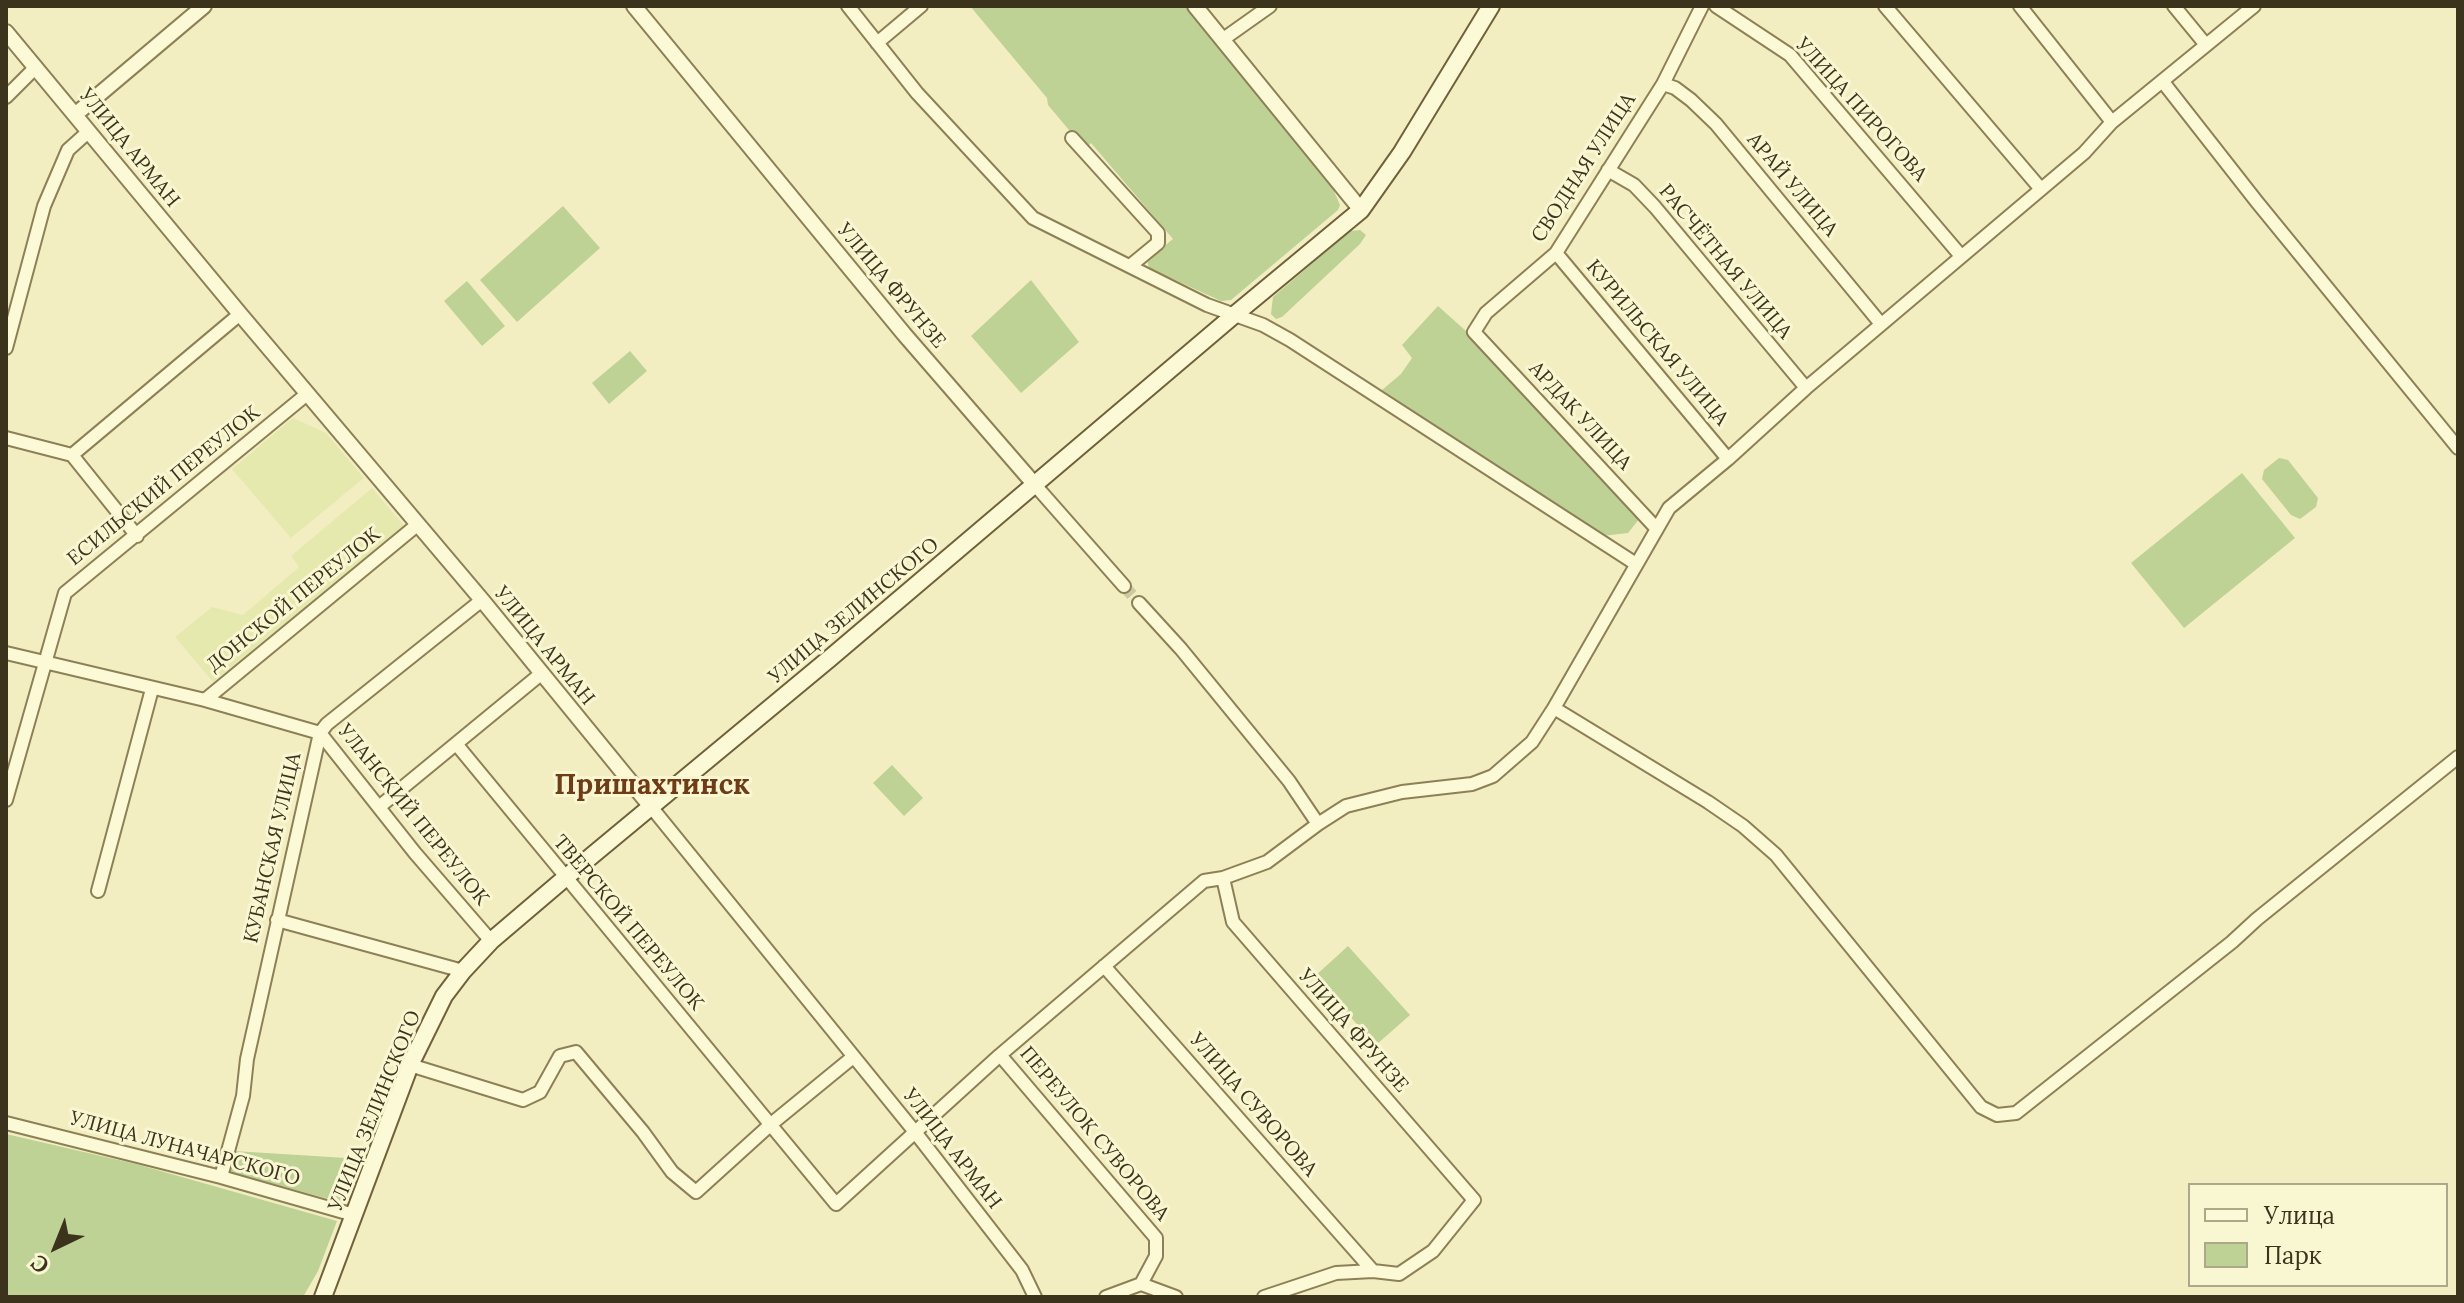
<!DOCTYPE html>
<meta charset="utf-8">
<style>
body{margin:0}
#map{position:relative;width:2464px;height:1303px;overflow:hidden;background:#f3eec1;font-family:Lora,serif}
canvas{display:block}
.frame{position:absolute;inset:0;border:8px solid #3c331c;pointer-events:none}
.legend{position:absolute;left:2188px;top:1183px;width:260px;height:104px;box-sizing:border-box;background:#f9f6d2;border:2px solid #ada889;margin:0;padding:10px 14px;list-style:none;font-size:24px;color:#3c331c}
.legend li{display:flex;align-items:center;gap:16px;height:40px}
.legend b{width:40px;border:2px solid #ada889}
.north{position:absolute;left:16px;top:1207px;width:80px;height:80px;-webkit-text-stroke:6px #f9f6d2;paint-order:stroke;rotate:223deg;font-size:22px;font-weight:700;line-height:32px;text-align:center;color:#3c331c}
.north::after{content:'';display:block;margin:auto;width:28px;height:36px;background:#3c331c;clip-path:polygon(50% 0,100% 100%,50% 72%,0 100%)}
</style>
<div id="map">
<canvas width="2464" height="1303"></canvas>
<div class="frame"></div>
<ul class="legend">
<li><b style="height:10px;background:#fcf9d6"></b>Улица</li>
<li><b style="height:22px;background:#bdd294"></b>Парк</li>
</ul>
<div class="north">С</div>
</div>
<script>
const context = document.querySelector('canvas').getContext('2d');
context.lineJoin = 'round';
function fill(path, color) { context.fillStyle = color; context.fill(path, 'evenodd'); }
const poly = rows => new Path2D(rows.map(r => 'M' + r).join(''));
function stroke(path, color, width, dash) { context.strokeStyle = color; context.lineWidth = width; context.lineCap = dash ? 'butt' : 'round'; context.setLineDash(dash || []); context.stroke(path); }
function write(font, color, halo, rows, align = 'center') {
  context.font = font + ' Lora,serif'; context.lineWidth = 6; context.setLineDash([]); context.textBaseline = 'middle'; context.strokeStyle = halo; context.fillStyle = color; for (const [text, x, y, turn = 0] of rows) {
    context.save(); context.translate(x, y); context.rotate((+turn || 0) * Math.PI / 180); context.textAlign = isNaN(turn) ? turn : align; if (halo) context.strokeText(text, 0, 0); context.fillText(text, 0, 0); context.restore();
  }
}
fill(poly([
 [293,418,326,433,364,478,291,538,232,469],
 [372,488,405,527,213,682,175,637,212,607,243,615,299,567,291,556]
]), '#e6e9ae');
fill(poly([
 [970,6,1186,6,1333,189,1340,205,1338,210,1231,300,1221,301,1149,268,1147,260,1173,239,1091,143,1085,149,1048,105,1047,98],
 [563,206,600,248,517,322,480,280],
 [1360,230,1366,235,1360,244,1282,317,1276,319,1271,314,1273,297,1350,231],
 [1031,280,1079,342,1021,393,971,336],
 [467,281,505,326,482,346,444,301],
 [1438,306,1466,331,1640,518,1628,533,1602,536,1382,390,1401,374,1412,358,1402,345],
 [630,351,647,371,609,404,592,383],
 [2279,458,2288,460,2318,498,2316,507,2300,519,2291,515,2262,479,2264,470],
 [2242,473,2295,538,2184,628,2131,563],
 [892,765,923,798,904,816,873,783],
 [1348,946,1410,1015,1376,1045,1314,977],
 [6,1134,136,1164,337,1221,318,1271,303,1297,6,1297],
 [234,1151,362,1159,344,1203,229,1172]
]), '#bdd294');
stroke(poly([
 [1124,586,1139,603]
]), '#cec9a0', 12, [12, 6]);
const minor = poly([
 [848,6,917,93,1033,218,1207,305,1263,325,1290,340,1636,564],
 [1716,6,1790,55,1961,256],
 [1885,6,2040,188],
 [2020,6,2112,122],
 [2174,6,2206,45],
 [2254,6,2112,122,2084,153,1806,388,1728,459,1669,508,1554,708,1708,802,1743,826,1776,855,1981,1107,1997,1115,2016,1113,2232,942,2257,919,2458,757],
 [1222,40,1270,6],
 [877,43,921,6],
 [2163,82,2257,202,2458,448],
 [1663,84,1675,88,1691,100,1716,124,1881,324],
 [6,97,36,67],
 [1072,138,1158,233,1158,243,1130,266],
 [1608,170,1634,185,1655,207,1806,388],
 [1556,253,1728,459],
 [6,348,44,206,68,150,88,132],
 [6,438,72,455],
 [1035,485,1124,586],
 [1656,528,1474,332,1486,313,1556,253,1663,84,1702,6],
 [137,536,72,455,240,314],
 [1139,603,1181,649,1289,781,1318,824],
 [6,653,205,700,417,525],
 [205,700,320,733,415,853,491,941],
 [457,745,836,1204,1000,1055,1204,881,1223,878,1267,862,1318,824,1346,806,1402,792,1472,784,1493,776,1532,742,1554,708],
 [6,800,65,593,307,394],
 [379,807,542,673],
 [652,808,915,1132,1022,1270,1035,1297],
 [1223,878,1233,922,1474,1200,1433,1251,1399,1274,1373,1271,1336,1273,1264,1297],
 [98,891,152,689],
 [277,920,463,971],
 [1104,966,1373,1271],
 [1000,1055,1156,1238,1156,1256,1141,1284],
 [410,1065,523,1100,540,1092,560,1056,576,1052,643,1132,672,1172,696,1192,770,1125,853,1057],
 [6,1123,221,1177,354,1215],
 [221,1177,243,1096,247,1059,320,733,327,724,482,600],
 [1106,1297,1141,1284,1176,1297]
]);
const tertiary = poly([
 [634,6,904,334,1035,485],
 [1195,6,1361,210],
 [6,32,240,314,482,600,652,808],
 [76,114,204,6]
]);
const secondary = poly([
 [323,1297,410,1065,444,996,463,971,491,941,565,878,829,659,1233,316,1361,210,1402,152,1491,6]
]);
stroke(minor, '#8e8056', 16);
stroke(tertiary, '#8e8056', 18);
stroke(secondary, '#70613a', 20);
stroke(minor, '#fcf9d6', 12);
stroke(tertiary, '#fcf9d6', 14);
stroke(secondary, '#fcf9d6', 16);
write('20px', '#3c331c', '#f9f6d2', [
 ["УЛИЦА ПИРОГОВА",1861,110,48],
 ["УЛИЦА АРМАН",129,148,51],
 ["СВОДНАЯ УЛИЦА",1584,168,-57],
 ["АРАЙ УЛИЦА",1792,185,50],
 ["РАСЧЁТНАЯ УЛИЦА",1725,262,50],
 ["УЛИЦА ФРУНЗЕ",891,286,50],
 ["КУРИЛЬСКАЯ УЛИЦА",1657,343,50],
 ["АРДАК УЛИЦА",1580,416,47],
 ["ЕСИЛЬСКИЙ ПЕРЕУЛОК",164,486,-39],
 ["ДОНСКОЙ ПЕРЕУЛОК",294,600,-39],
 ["УЛИЦА ЗЕЛИНСКОГО",854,611,-40],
 ["УЛИЦА АРМАН",544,646,51],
 ["УЛАНСКИЙ ПЕРЕУЛОК",413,815,51],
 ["КУБАНСКАЯ УЛИЦА",273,848,-77],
 ["ТВЕРСКОЙ ПЕРЕУЛОК",628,923,50],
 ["УЛИЦА ФРУНЗЕ",1353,1031,49],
 ["УЛИЦА СУВОРОВА",1253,1105,49],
 ["УЛИЦА ЗЕЛИНСКОГО",375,1111,-68],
 ["ПЕРЕУЛОК СУВОРОВА",1094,1134,50],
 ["УЛИЦА ЛУНАЧАРСКОГО",185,1149,15],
 ["УЛИЦА АРМАН",952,1149,52]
]);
write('bold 28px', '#6e3c17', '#f9f6d2', [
 ["Пришахтинск",652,786]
]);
</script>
